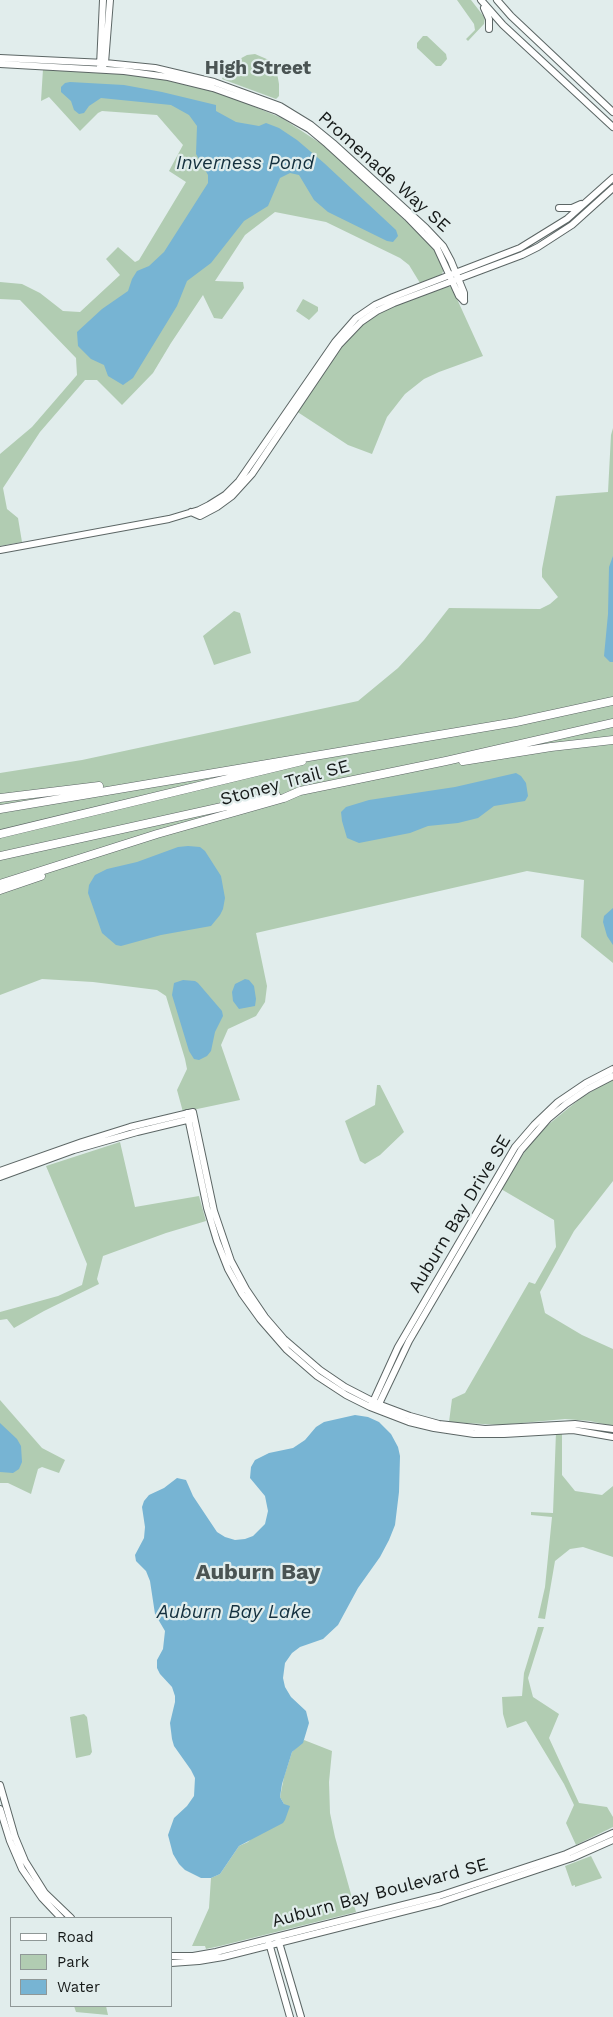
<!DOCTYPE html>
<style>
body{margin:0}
#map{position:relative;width:613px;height:2017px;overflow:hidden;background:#e1edec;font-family:"Work Sans",sans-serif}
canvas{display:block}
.legend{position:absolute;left:10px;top:1917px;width:162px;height:90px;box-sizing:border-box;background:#e1edec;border:1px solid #8f9897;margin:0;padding:6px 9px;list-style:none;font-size:15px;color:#151918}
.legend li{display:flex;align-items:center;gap:10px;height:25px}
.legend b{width:25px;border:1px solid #8f9897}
</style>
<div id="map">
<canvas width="613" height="2017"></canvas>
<ul class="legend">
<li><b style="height:6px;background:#fff"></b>Road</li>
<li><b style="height:14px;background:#b1ccb2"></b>Park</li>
<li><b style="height:14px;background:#77b4d3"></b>Water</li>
</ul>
</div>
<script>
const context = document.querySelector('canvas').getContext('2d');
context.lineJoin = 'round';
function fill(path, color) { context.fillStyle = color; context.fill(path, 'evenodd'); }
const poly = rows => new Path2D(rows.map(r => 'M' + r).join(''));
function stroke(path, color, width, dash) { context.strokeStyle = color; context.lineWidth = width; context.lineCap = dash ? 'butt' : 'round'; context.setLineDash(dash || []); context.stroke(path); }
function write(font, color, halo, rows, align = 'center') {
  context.font = font + ' "Work Sans",sans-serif'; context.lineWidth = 4.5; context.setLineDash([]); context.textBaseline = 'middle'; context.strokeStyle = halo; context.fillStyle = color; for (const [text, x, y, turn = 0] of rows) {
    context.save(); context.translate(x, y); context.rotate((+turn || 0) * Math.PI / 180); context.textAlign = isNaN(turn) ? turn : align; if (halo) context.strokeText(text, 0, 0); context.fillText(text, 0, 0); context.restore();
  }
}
fill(poly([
 [457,0,471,0,485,18,484,24,468,41,466,39,475,30,474,24],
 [423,36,427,36,446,54,447,59,441,66,436,66,417,48,417,43],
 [255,54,269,60,277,73,279,84,279,96,276,99,222,79,228,67,234,62,247,55],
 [43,69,117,73,161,79,223,94,282,118,323,145,424,238,436,252,444,270,441,275,420,283,409,265,400,258,326,222,275,212,245,235,215,281,243,282,244,288,222,319,214,318,203,295,171,343,153,373,122,405,97,380,85,380,40,432,3,488,7,509,18,518,22,542,0,546,0,454,32,427,77,375,76,358,20,300,0,299,0,282,22,284,40,293,63,311,80,312,120,275,106,259,118,247,135,262,139,260,186,182,169,171,183,145,157,115,102,111,98,113,80,131,49,97,41,101],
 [448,286,452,288,483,356,439,372,424,379,405,394,387,417,372,454,348,445,296,411,346,341,366,321,390,308],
 [303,299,318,307,318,311,309,320,296,311],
 [613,428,613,963,581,937,584,880,527,871,256,933,267,986,265,1002,256,1016,228,1029,221,1045,240,1100,183,1112,177,1090,187,1069,185,1059,166,996,157,990,93,982,42,979,0,995,0,773,82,760,358,701,398,668,424,640,449,608,540,609,550,604,558,597,542,577,542,569,556,496,608,492,611,435],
 [234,611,240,613,251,653,214,665,203,636],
 [613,1079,613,1181,574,1231,540,1292,545,1313,582,1335,613,1349,613,1426,590,1421,565,1419,500,1425,449,1422,452,1399,465,1393,529,1282,535,1284,556,1247,554,1220,501,1189,527,1148,543,1129,582,1097],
 [377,1085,380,1085,404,1132,380,1155,365,1164,360,1161,345,1121,375,1105],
 [120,1142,135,1207,199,1196,206,1221,166,1233,103,1256,97,1279,99,1284,44,1311,14,1328,7,1319,0,1320,0,1312,58,1296,82,1285,87,1264,46,1166],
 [0,1400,42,1448,65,1460,59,1473,42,1467,38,1469,31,1494,8,1483,0,1483],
 [556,1432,562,1432,562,1475,575,1491,602,1495,613,1486,613,1557,583,1547,570,1549,555,1561,545,1619,538,1618,545,1587,552,1517,531,1515,531,1512,553,1513],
 [538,1627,544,1627,528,1678,533,1697,559,1714,549,1738,579,1803,607,1807,613,1817,613,1827,576,1845,566,1823,574,1805,564,1784,526,1721,507,1728,503,1714,502,1697,522,1696,524,1673],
 [84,1714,87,1717,92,1752,90,1755,76,1758,70,1717],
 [304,1740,332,1751,329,1782,330,1813,335,1837,356,1912,220,1946,206,1949,205,1946,192,1946,209,1908,211,1878,220,1874,239,1846,248,1842,284,1804,280,1797,284,1777,292,1752],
 [591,1856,602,1878,575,1887,575,1885,572,1886,565,1866],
 [74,2006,106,2006,108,2015,76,2012]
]), '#b1ccb2');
fill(poly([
 [70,82,124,85,162,92,216,105,216,111,236,122,259,126,266,123,279,128,297,140,324,163,396,230,398,236,393,242,387,241,328,212,314,200,299,175,290,173,280,178,268,206,244,221,211,263,187,281,177,306,133,378,123,385,108,376,104,365,91,359,78,346,77,332,102,309,128,291,132,279,137,271,149,266,164,252,208,183,208,175,196,154,197,126,189,115,171,105,101,98,89,106,84,113,79,114,74,110,71,101,61,92,61,87,65,83],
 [613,556,613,662,610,662,604,656,608,614,609,567],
 [516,773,521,776,526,783,528,796,525,801,494,806,478,818,458,823,428,826,410,833,359,843,347,838,342,821,341,812,346,807,369,800,455,787],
 [188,846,200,847,205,851,221,876,225,898,223,909,220,915,211,926,161,935,121,946,116,945,102,933,88,893,89,885,95,875,107,869,137,862,178,847],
 [613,908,613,945,607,936,603,922,604,916],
 [245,979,249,980,254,986,256,999,255,1006,239,1009,233,1001,232,992,235,984],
 [183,980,195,981,198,983,222,1011,223,1016,215,1032,211,1051,207,1056,199,1060,194,1059,189,1051,172,995,174,983],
 [355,1415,368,1417,379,1422,391,1434,398,1447,400,1456,399,1492,395,1525,389,1540,380,1557,358,1588,338,1625,323,1639,300,1647,292,1653,285,1663,283,1678,285,1687,291,1697,306,1711,309,1723,303,1743,292,1752,282,1784,280,1797,284,1804,290,1806,285,1820,283,1823,239,1846,220,1874,211,1878,201,1878,185,1870,179,1864,173,1854,168,1835,174,1818,187,1806,194,1796,195,1778,191,1770,174,1746,172,1739,170,1723,175,1702,175,1696,172,1687,160,1674,157,1668,157,1660,163,1649,165,1631,155,1614,150,1581,146,1571,136,1561,135,1555,144,1538,145,1527,142,1507,144,1501,149,1495,164,1488,177,1478,186,1480,193,1496,217,1532,225,1537,235,1540,245,1539,253,1536,265,1524,268,1511,265,1496,250,1478,251,1467,255,1460,269,1453,293,1448,305,1440,316,1427,324,1422],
 [0,1423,17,1439,21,1446,22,1462,19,1469,13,1473,0,1472]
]), '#77b4d3');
const secondary = poly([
 [481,0,503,25,613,127],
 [497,0,511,16,613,112],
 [484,8,489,19,489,29],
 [0,58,105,63,155,68,214,82,280,106,311,125,333,143,426,228,443,246,451,261,464,293,464,301],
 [0,64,124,71,168,77,213,88,277,111,309,129,327,144,407,217,437,248,459,296,464,301],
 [100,66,103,0],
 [103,66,105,63,110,0],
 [559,208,572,208,581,204],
 [191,512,200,516,217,507,232,496,252,474,339,345,361,322,377,311,394,303,522,255,538,247,572,225,613,188],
 [0,550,169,519,199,510,209,505,225,495,239,481,335,342,356,318,375,305,393,297,520,248,567,219,613,178],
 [187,1113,207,1208,217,1241,228,1269,242,1294,260,1319,287,1350,317,1376,346,1395,370,1407,409,1422,434,1428,474,1434,504,1434,573,1430,613,1437],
 [0,1171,82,1142,130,1127,193,1112,214,1211,231,1261,246,1289,265,1317,284,1339,320,1370,345,1387,378,1404,410,1416,439,1424,485,1429,575,1424,613,1429],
 [0,1177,74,1150,137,1132,191,1119],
 [372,1404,398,1347,515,1147,534,1125,558,1102,586,1083,613,1069],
 [378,1406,409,1341,521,1150,548,1119,566,1104,588,1089,613,1076],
 [0,1785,15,1837,25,1861,45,1893,71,1918],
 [0,1809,10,1841,22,1869,42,1898,61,1918],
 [278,1939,301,2017],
 [269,1943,290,2017],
 [171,1956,193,1956,216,1952,439,1896,566,1854,613,1833],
 [171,1963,199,1961,223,1957,441,1902,572,1858,613,1840]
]);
const highway = poly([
 [463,761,551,747,613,740],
 [0,798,99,786],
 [0,809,516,722,613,701],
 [0,834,302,761],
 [0,856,276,795],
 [0,884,157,834,284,798,300,791,446,761,613,723],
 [0,890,41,876]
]);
stroke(secondary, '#5c6665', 8);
stroke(highway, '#5c6665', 9);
stroke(secondary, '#fff', 6);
stroke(highway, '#fff', 8);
write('18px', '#151918', '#e1edec', [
 ["Promenade Way SE",384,172,42],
 ["Stoney Trail SE",285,783,-15],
 ["Auburn Bay Drive SE",460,1214,-59],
 ["Auburn Bay Boulevard SE",380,1893,-15]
]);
write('bold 19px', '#4a5453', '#e1edec', [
 ["High Street",258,68]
]);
write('italic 19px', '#15313f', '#e1edec', [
 ["Inverness Pond",245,163],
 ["Auburn Bay Lake",234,1612]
]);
write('bold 22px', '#4a5453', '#e1edec', [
 ["Auburn Bay",258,1573]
]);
</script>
